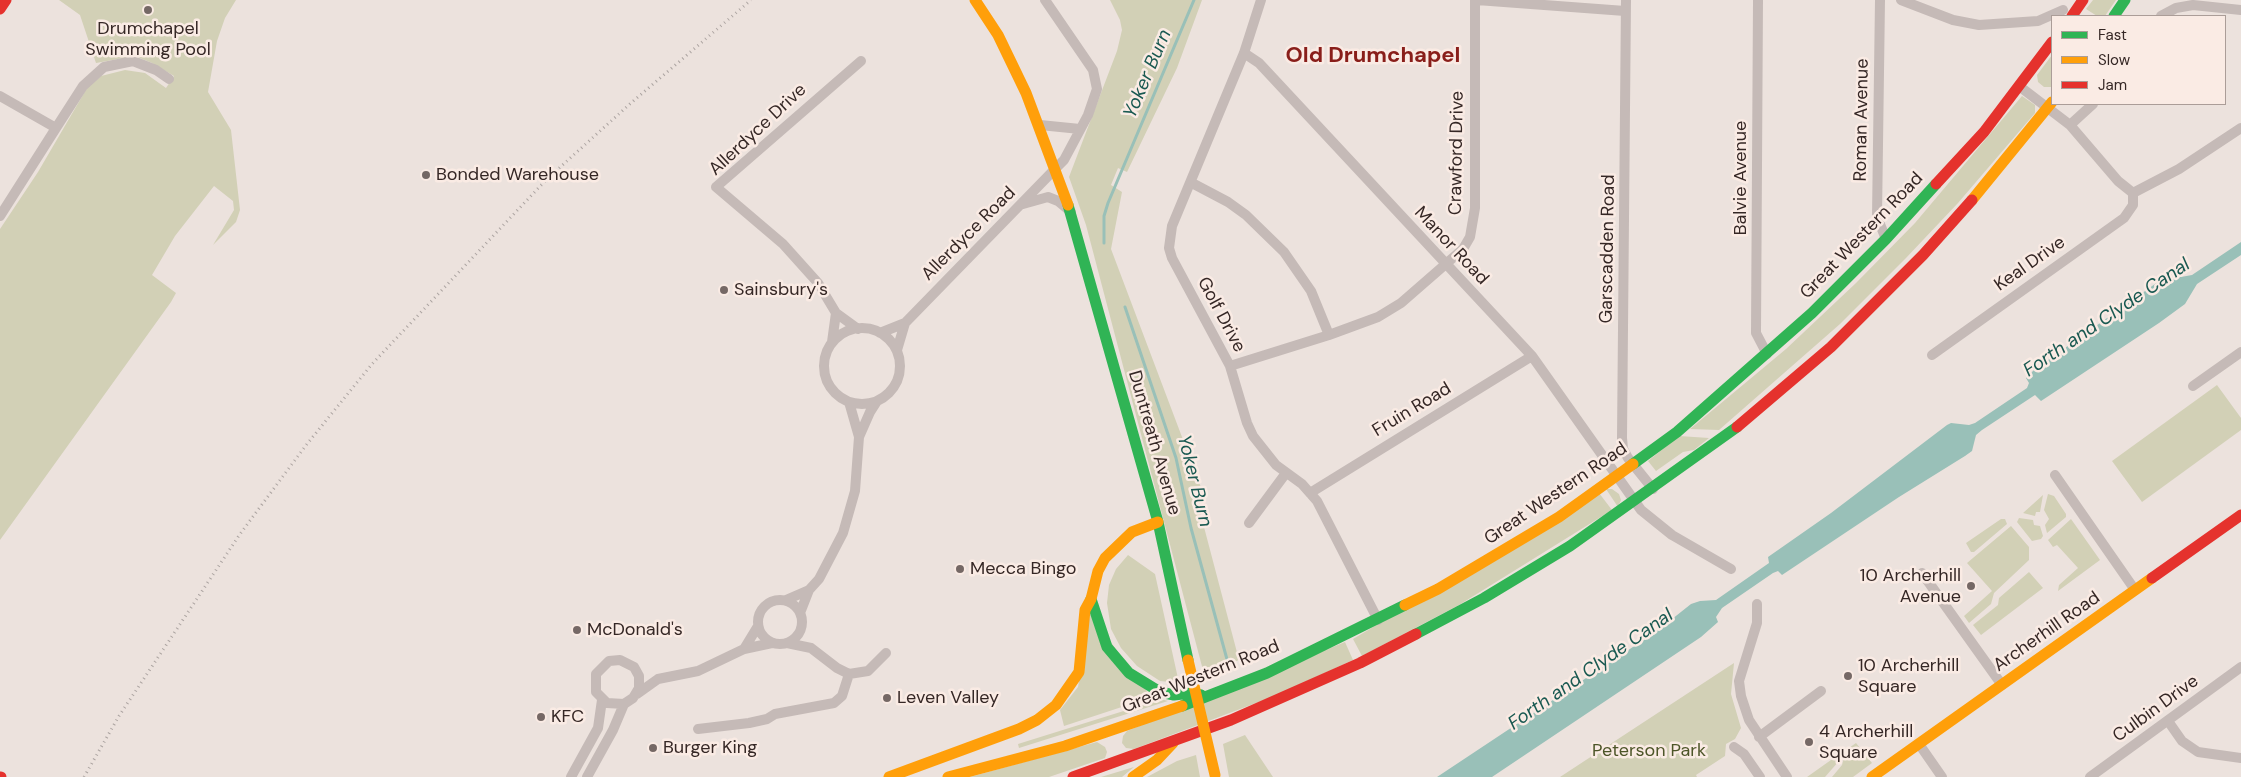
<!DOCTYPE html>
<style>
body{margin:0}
#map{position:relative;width:2241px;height:777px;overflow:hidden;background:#ece2dd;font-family:"DM Sans",sans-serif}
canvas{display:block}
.legend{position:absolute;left:2051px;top:15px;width:175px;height:90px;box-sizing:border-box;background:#faebe4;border:1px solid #ab9d98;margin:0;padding:6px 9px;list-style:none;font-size:15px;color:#352725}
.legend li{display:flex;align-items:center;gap:10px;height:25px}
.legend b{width:25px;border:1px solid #ab9d98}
</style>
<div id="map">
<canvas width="2241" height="777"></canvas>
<ul class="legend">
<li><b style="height:6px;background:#30b455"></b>Fast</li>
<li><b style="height:6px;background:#ff9f0a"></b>Slow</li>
<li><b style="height:6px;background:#e5322d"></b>Jam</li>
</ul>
</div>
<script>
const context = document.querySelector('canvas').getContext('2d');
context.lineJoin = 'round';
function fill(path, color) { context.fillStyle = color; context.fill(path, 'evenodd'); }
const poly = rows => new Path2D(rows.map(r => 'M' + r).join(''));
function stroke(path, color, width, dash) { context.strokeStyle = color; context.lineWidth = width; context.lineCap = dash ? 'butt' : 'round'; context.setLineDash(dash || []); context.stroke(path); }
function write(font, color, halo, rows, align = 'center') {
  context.font = font + ' "DM Sans",sans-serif'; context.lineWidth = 5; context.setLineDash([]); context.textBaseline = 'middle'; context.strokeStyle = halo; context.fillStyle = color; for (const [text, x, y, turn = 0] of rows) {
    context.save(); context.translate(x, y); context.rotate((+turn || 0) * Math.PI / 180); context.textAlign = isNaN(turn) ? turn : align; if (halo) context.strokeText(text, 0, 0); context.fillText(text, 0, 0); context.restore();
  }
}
fill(poly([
 [59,0,236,0,225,18,217,41,208,92,231,130,240,210,236,222,213,245,234,210,233,201,214,186,175,236,152,275,176,293,171,302,0,540,0,229,38,172,87,88,101,76,125,70,145,73,166,88,174,76,152,63,135,56,96,63,80,15],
 [1110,0,1202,0,1177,68,1127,172,1118,168,1111,185,1122,192,1111,249,1202,490,1199,508,1239,660,1204,674,1086,225,1069,177,1117,51,1122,30,1120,20],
 [2093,0,2116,0,2105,16,2097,16,2086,9],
 [2052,55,2052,87,2044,87,2038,82,2037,75],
 [2022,96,2035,105,2035,113,1958,203,1906,258,1840,324,1719,430,1690,429,1786,349,1856,283,1915,223],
 [2217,385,2241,418,2241,430,2142,502,2112,461],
 [1679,436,1709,438,1694,450,1683,452,1656,471,1648,461],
 [1606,489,1612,489,1619,494,1621,500,1618,507],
 [1599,493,1612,510,1459,605,1362,656,1353,639],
 [2048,494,2054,496,2066,514,2066,517,2047,533,2045,525,2049,519,2044,510],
 [2043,495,2040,512,2036,512,2035,516,2023,513],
 [2019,518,2033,520,2034,525,2040,526,2043,536,2041,539,2032,541,2017,522],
 [2001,519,2005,519,2007,524,1974,552,1971,552,1966,543],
 [2071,519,2100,560,2058,591,2059,585,2078,568,2057,545,2053,547,2048,540],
 [2011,526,2029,547,2029,560,1994,593,1991,604,1969,623,1964,616,1992,591,1967,563],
 [1128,555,1155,574,1179,683,1160,681,1137,666,1121,648,1111,629,1107,603,1109,585,1116,569],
 [2029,572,2043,588,1981,635,1973,625,1998,605,1999,598],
 [1090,614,1149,694,1146,699,1064,726,1060,710,1078,687],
 [1345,642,1353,660,1272,697,1134,749,1126,748,1122,743,1123,736,1127,731],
 [1734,663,1731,694,1741,728,1735,739,1726,744,1725,756,1696,775,1697,777,1560,777],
 [1154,697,1168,701,1019,748,1018,744,1146,704],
 [1245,735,1273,777,1229,777,1223,744],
 [1097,742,1105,747,1107,752,1105,758,1049,777,970,777],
 [1856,743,1872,763,1853,777,1832,777,1842,765,1846,750],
 [1196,755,1200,777,1147,777,1177,761],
 [1838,755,1839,761,1825,777,1807,777],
 [1134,767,1122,777,1101,777]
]), '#d2d0b6');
fill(poly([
 [2241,242,2241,255,2197,284,2185,304,2159,323,2041,401,2035,395,1982,430,1976,435,1972,451,1965,456,1899,497,1782,575,1778,571,1773,573,1722,608,1716,617,1718,622,1701,637,1492,777,1437,777,1657,631,1691,604,1700,601,1716,600,1769,563,1768,557,1831,513,1947,425,1951,423,1969,425,1975,423,2027,388,2029,383,2026,378,2034,370,2169,274,2173,273,2181,277,2192,275]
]), '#99c0b8');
stroke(poly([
 [1104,243,1104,216,1108,203,1194,0],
 [1125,307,1176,458,1191,528,1228,663]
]), '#99c0b8', 3);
stroke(poly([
 [1261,0,1244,53,1172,226,1169,248,1172,258,1230,366,1247,423,1253,436,1276,465,1302,484,1317,501,1378,620],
 [1477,0,1625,11],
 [1626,0,1622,438,1623,449,1628,458,1653,489],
 [1758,0,1756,333,1767,354],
 [1880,0,1877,217,1886,239],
 [1901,0,1953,20,1979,25,2038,21,2063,10],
 [2161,16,2176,8,2193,5,2241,10],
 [1244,53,1259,63,1532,356,1641,510,1672,535,1731,569],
 [2019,86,2070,125,2118,181,2133,193],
 [0,96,56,128,0,216],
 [1040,125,1080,129],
 [2070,125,2093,104],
 [56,128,83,86,104,67,133,61,156,70,169,79],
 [1192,183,1228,202,1246,215,1284,252,1311,291,1329,335],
 [2133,193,2179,169,2241,128],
 [1023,204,1048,197,1058,201,1071,212],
 '824 366a38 38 0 1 1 76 0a38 38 0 1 1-76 0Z',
 [858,329,836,313,818,283,783,244,716,187,861,61],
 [880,333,905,323,1056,168,1064,160,1088,115,1097,89,1093,70,1045,0],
 [832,342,836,313],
 [897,350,905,323],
 [1932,355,2124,218,2133,205,2133,193],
 [1230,366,1329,335,1378,317,1401,303,1463,249,1470,237,1475,208,1475,0],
 [2193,386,2241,352],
 [849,402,859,437],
 [2055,475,2135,590],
 [1310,493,1532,356],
 [1249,523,1286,473],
 [1922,573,2002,685],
 '758 622a22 22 0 1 1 44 0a22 22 0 1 1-44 0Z',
 [786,600,809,590],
 [1757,604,1757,623,1739,681,1741,696,1749,720,1787,777],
 [800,613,809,590,819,579,843,533,855,491,859,437,870,412,877,401],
 [787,643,811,648,837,668,849,674,868,671,886,653],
 [744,649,758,626],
 [637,694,658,679,698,671,744,649,772,643],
 [2168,721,2182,741,2198,752,2241,758],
 [698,729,749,723,767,719,775,714,834,703,842,696,849,674],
 [1759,737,1821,691],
 [1919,744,1942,777],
 [1734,747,1744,754,1760,777],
 [571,777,598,728,602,700],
 [587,777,613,730,624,704,633,698,639,688,639,676,634,667,620,660,609,661,596,674,596,692,607,703,624,704],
 [2090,777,2241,667]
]), '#c5bab7', 10);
stroke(poly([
 [2114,16,2125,0],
 [1068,205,1158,522,1188,660],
 [1633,464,1677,432,1812,313,1886,239,1936,184],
 [1091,599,1107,647,1129,673,1160,692,1174,695,1191,693,1201,695],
 [1416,634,1484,598,1570,546,1737,427],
 [1182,706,1267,673,1405,605]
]), '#30b455', 11);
stroke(poly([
 [975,0,998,35,1026,93,1068,205],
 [1972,200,2052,102],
 [1405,605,1438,589,1559,517,1633,464],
 [889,777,1019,729,1037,720,1056,705,1079,672,1085,610,1091,599,1098,571,1105,558,1132,532,1158,522],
 [948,777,1065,746,1182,706],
 [1133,777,1157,760,1173,743],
 [1872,777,2152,578]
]), '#ff9f0a', 11);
stroke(poly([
 [0,9,6,0],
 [2072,16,2083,0],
 [1936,184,1984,132,2052,42],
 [1737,427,1831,347,1923,255,1972,200],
 [2152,578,2241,515],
 [0,777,1,777],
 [1073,777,1231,720,1360,663,1416,634]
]), '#e5322d', 11);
stroke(poly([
 [84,777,119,716,240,534,307,444,372,364,546,180,631,103,751,0]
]), '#aca4a1', 3, [1, 4]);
stroke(poly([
 [1188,660,1215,775]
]), '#ff9f0a', 11);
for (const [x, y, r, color] of [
 [148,10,5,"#756865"],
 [426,175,5,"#756865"],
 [724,290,5,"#756865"],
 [960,569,5,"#756865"],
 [1971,586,5,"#756865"],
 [577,630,5,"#756865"],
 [1848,676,5,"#756865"],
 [887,698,5,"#756865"],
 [541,717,5,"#756865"],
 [1809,742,5,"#756865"],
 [653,748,5,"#756865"]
]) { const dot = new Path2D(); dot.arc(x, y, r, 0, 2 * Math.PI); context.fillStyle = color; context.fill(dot); stroke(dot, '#faebe4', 2); }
write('18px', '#352725', '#faebe4', [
 ["Drumchapel",148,29,"center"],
 ["Swimming Pool",148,50,"center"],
 ["Bonded Warehouse",436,175],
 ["Sainsbury's",734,290],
 ["Mecca Bingo",970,569],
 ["10 Archerhill",1961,576,"right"],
 ["Avenue",1961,597,"right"],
 ["McDonald's",587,630],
 ["10 Archerhill",1858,666],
 ["Square",1858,687],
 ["Leven Valley",897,698],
 ["KFC",551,717],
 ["4 Archerhill",1819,732],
 ["Square",1819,753],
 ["Burger King",663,748]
], 'left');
write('18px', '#352725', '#faebe4', [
 ["Roman Avenue",1862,120,-89],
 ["Allerdyce Drive",758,130,-43],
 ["Crawford Drive",1457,153,-89],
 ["Balvie Avenue",1741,178,-90],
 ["Allerdyce Road",969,234,-45],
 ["Great Western Road",1862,236,-46],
 ["Manor Road",1451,246,47],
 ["Garscadden Road",1608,249,-89],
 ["Keal Drive",2030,264,-35],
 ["Golf Drive",1221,315,62],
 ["Fruin Road",1412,410,-31],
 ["Duntreath Avenue",1154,443,74],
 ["Great Western Road",1556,494,-34],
 ["Archerhill Road",2047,632,-35],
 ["Great Western Road",1201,677,-22],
 ["Culbin Drive",2156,709,-36]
]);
write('18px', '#4d5528', '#faebe4', [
 ["Peterson Park",1649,751]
]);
write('italic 19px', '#195951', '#faebe4', [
 ["Yoker Burn",1148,74,-67],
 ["Forth and Clyde Canal",2107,318,-34],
 ["Yoker Burn",1194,481,76],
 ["Forth and Clyde Canal",1591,670,-35]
]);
write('bold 22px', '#891e1a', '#faebe4', [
 ["Old Drumchapel",1373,56]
]);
</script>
